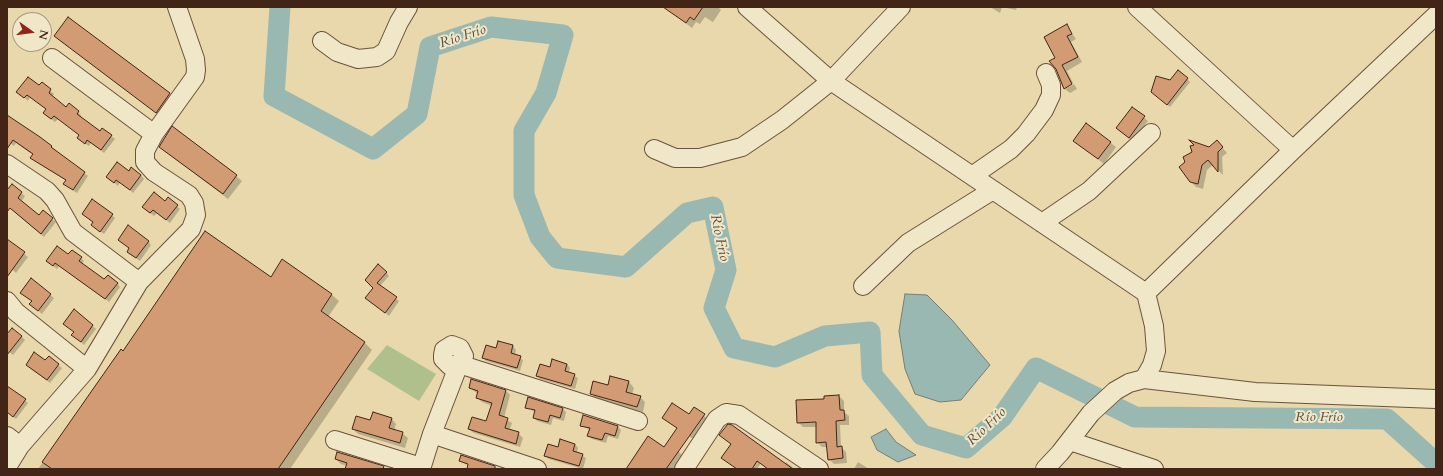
<!DOCTYPE html>
<meta charset="utf-8">
<style>
body{margin:0}
#map{position:relative;width:1443px;height:476px;overflow:hidden;background:#e8d8ab;font-family:Cardo,serif}
canvas{display:block}
.frame{position:absolute;inset:0;border:8px solid #432517;pointer-events:none}
.north{position:absolute;left:12px;top:12px;width:40px;height:40px;box-sizing:border-box;background:#f0e6c8;border:1px solid #ab9981;border-radius:50%;rotate:104deg;font-size:11px;font-weight:700;line-height:16px;text-align:center;color:#432517}
.north::after{content:'';display:block;margin:auto;width:14px;height:18px;background:#8f2418;clip-path:polygon(50% 0,100% 100%,50% 72%,0 100%)}
</style>
<div id="map">
<canvas width="1443" height="476"></canvas>
<div class="frame"></div>
<div class="north">N</div>
</div>
<script>
const context = document.querySelector('canvas').getContext('2d');
context.lineJoin = 'round';
function fill(path, color) { context.fillStyle = color; context.fill(path, 'evenodd'); }
const poly = rows => new Path2D(rows.map(r => 'M' + r).join(''));
function stroke(path, color, width, dash) { context.strokeStyle = color; context.lineWidth = width; context.lineCap = dash ? 'butt' : 'round'; context.setLineDash(dash || []); context.stroke(path); }
function write(font, color, halo, rows, align = 'center') {
  context.font = font + ' Cardo,serif'; context.lineWidth = 4; context.setLineDash([]); context.textBaseline = 'middle'; context.strokeStyle = halo; context.fillStyle = color; for (const [text, x, y, turn = 0] of rows) {
    context.save(); context.translate(x, y); context.rotate((+turn || 0) * Math.PI / 180); context.textAlign = isNaN(turn) ? turn : align; if (halo) context.strokeText(text, 0, 0); context.fillText(text, 0, 0); context.restore();
  }
}
fill(poly([
 [387,345,436,374,419,401,367,369]
]), '#b0c08d');
const water = poly([
 [905,294,927,295,952,320,990,365,961,400,940,402,915,394,905,369,899,331,905,294],
 [886,429,896,442,916,455,898,462,877,450,871,437,886,429]
]);
fill(water, '#9ab8b2');
stroke(water, '#777d74', 1);
fill(poly([
 [674,7,718,7,721,10,713,22,705,17,700,24,696,22,692,28,671,12],
 [990,7,1017,7,1016,10,1002,7,1000,13],
 [1066,25,1076,39,1071,42,1082,62,1067,71,1073,83,1065,87,1065,89,1074,84,1077,89,1070,93,1064,88,1057,58],
 [55,36,142,72,175,99,162,117],
 [1187,79,1190,82,1170,107,1155,95],
 [42,84,54,94,52,97,67,108,78,112,81,115,80,117,100,133,102,129,115,139,104,153,91,143,89,146,81,141,80,135,58,119,55,122,48,117,47,110,30,97,28,101,21,95,39,87],
 [1133,108,1148,121,1132,141,1120,131],
 [7,115,40,138,88,176,77,193,68,187,67,181,35,161,33,155,16,143,14,146,7,141],
 [1086,124,1116,147,1104,164,1074,141],
 [1222,147,1227,153,1222,157,1223,175,1213,165,1207,170,1203,189,1196,187,1190,181,1210,149],
 [166,152,206,152,242,181,228,199],
 [129,172,141,175,144,179,133,193,120,182,118,186,107,177],
 [7,189,21,193,25,196,21,202,40,216,52,219,56,222,44,237,7,206],
 [166,202,177,206,180,209,170,223,157,213,154,216,147,211],
 [112,215,115,218,104,234,95,228],
 [7,240,28,257,16,273,7,265],
 [119,240,148,241,151,245,140,261,131,255,128,252,130,249],
 [68,256,81,258,84,261,82,264,104,281,117,283,120,287,109,302,59,266,57,269,47,261],
 [282,261,332,295,339,301,328,317,365,343,372,350,290,469,38,469,121,351,123,352,271,278],
 [386,272,389,276,380,286,399,301,389,316,370,301,374,288,369,284],
 [50,295,54,298,42,314,30,304,33,301],
 [74,310,96,329,84,345,73,335,75,332],
 [7,333,21,336,25,340,13,355,7,350],
 [499,342,513,346,516,350,515,355,523,360,520,371,486,361,483,358,497,350],
 [553,360,567,364,570,368,569,373,578,378,575,389,540,379,537,376,551,368],
 [58,365,62,368,50,383,30,368],
 [629,382,634,388,632,394,640,397,645,402,643,412,596,399,591,393,609,386],
 [7,386,28,403,16,419,7,412],
 [470,388,506,391,510,395,504,418,512,423,509,431,518,433,523,438,520,447,474,433,469,429,487,422,492,406,482,402,477,398,478,394],
 [839,396,844,401,844,412,849,416,849,425,840,425,841,447,846,452,847,463,834,464,829,459,827,447,822,447,817,442,817,427,803,427,798,422,825,400],
 [526,407,563,409,566,412,564,421,553,418,551,425,537,421,534,417,535,412],
 [694,408,709,420,696,441,663,418,689,415],
 [391,418,396,424,394,431,402,433,408,438,405,448,358,434,353,429,371,422],
 [581,425,618,427,621,430,618,439,608,436,606,443,592,439,588,436,590,430],
 [729,425,785,464,786,462,795,469,768,469,761,463,757,469,737,469,722,458,732,444,720,435],
 [561,440,575,444,578,448,577,453,586,458,583,469,549,459,545,456,559,448],
 [664,449,678,451,683,456,674,469,627,469],
 [336,459,383,467,385,469,357,469,341,464],
 [460,461,495,467,497,469,468,469,469,466],
 [858,462,869,469,854,469]
]), '#0003');
stroke(poly([
 [280,7,274,96,373,149,417,114,430,47,491,27,563,35,546,93,524,131,524,195,540,237,557,258,626,267,687,213,713,207,726,270,714,308,734,348,775,357,825,336,870,332,872,375,922,435,966,448,1002,417,1036,368,1135,417,1387,419,1436,463]
]), '#9ab8b2', 21);
const building = poly([
 [663,7,703,7,694,20,690,17,686,23,663,7],
 [68,17,170,93,156,113,54,36,68,17],
 [1067,24,1072,34,1067,36,1078,57,1062,65,1072,84,1064,89,1056,69,1049,61,1055,58,1044,37,1067,24],
 [1178,70,1188,78,1167,105,1151,92,1156,76,1170,80,1178,70],
 [28,77,39,85,42,82,51,89,49,93,66,107,69,103,79,111,77,114,100,131,102,128,112,135,101,150,87,140,85,144,77,138,79,135,54,116,51,119,43,113,46,109,27,95,24,98,16,92,28,77],
 [1132,107,1145,116,1129,138,1116,128,1132,107],
 [7,115,40,137,52,146,51,147,85,172,73,190,63,184,66,180,30,158,33,154,13,140,7,149,7,115],
 [1086,123,1111,142,1098,159,1073,141,1086,123],
 [172,126,237,175,223,194,159,147,172,126],
 [1189,140,1209,147,1217,140,1223,147,1218,152,1218,172,1208,160,1202,165,1198,184,1190,182,1179,167,1185,162,1183,157,1192,152,1190,146,1194,145,1189,140],
 [117,162,129,171,131,167,141,175,130,190,116,180,114,183,106,177,117,162],
 [12,184,22,192,18,198,39,215,43,210,53,218,41,234,10,208,7,212,7,190,12,184],
 [154,192,165,201,168,197,178,205,166,220,153,210,150,213,142,207,154,192],
 [92,199,113,214,100,232,91,225,93,222,82,214,92,199],
 [128,225,149,241,136,258,127,252,129,248,118,240,128,225],
 [205,231,271,277,282,259,332,294,321,311,365,342,278,469,52,469,42,462,121,349,123,351,205,231],
 [7,239,25,252,7,277,7,239],
 [57,246,68,254,72,250,82,257,79,261,104,279,108,275,118,283,105,299,55,263,53,266,46,261,57,246],
 [378,264,387,272,377,283,397,297,385,313,365,298,373,288,365,280,378,264],
 [31,278,51,294,38,311,29,304,32,301,20,293,31,278],
 [74,309,93,325,81,342,71,335,74,332,63,324,74,309],
 [12,328,22,336,7,355,7,334,12,328],
 [498,341,513,345,511,353,521,356,517,368,482,358,486,345,496,348,498,341],
 [34,352,45,360,49,356,59,364,47,380,26,365,34,352],
 [552,359,567,364,565,371,575,374,571,386,536,376,540,364,550,367,552,359],
 [610,376,629,381,626,392,641,396,637,407,590,394,593,381,608,385,610,376],
 [471,379,506,390,499,415,508,418,505,428,519,432,516,444,468,429,472,417,486,421,492,403,476,398,478,391,469,388,471,379],
 [7,386,26,399,13,417,7,412,7,386],
 [839,395,840,410,844,410,845,420,836,421,837,447,842,446,843,458,828,460,826,442,816,443,816,422,797,423,796,400,824,399,824,396,839,395],
 [528,397,563,408,560,418,550,415,548,422,533,418,535,410,525,408,528,397],
 [672,403,689,414,694,407,705,414,666,469,626,469,648,436,664,447,677,428,662,418,672,403],
 [373,412,392,418,389,428,403,432,400,443,352,429,356,416,370,420,373,412],
 [583,415,618,426,615,436,605,433,602,440,587,436,590,428,580,426,583,415],
 [728,424,732,425,793,469,768,469,757,461,752,469,737,469,721,458,731,444,719,435,728,424],
 [560,439,575,444,573,451,583,454,579,466,544,456,548,444,558,447,560,439],
 [337,452,384,466,383,469,345,469,347,463,335,459,337,452],
 [461,455,495,466,495,469,467,469,468,464,459,461,461,455]
]);
fill(building, '#d39b73');
stroke(building, '#432517', 1);
const minor = poly([
 [747,7,831,81,901,7],
 [1137,7,1293,150],
 [322,41,337,52,358,59,377,57,386,51,399,22,408,7],
 [52,58,154,134],
 [654,149,675,158,700,158,742,147,782,120,831,81,1146,293,1154,326,1156,351,1152,365,1144,379],
 [7,164,47,191,55,200,73,232,139,282],
 [972,176,1011,149,1026,134,1044,110,1051,95,1051,85,1046,73],
 [1042,223,1089,191,1151,133],
 [863,286,908,243,993,190],
 [1146,293,1293,150,1436,15],
 [7,301,16,312,87,369],
 [432,434,537,469],
 [7,436,20,446],
 [335,440,421,467],
 [1070,441,1154,469],
 [7,467,20,446,87,369,139,282,191,229,196,215,194,203,189,195,154,172,145,162,145,151,154,134,195,77,196,70,195,59,177,7],
 [421,469,432,434,459,364,464,356,460,348,452,345,444,350,443,355,443,359,450,366,459,364,638,421],
 [684,469,717,419,726,413,739,415,819,469],
 [1045,469,1060,453,1091,413,1115,391,1129,383,1144,379,1255,392,1436,399]
]);
stroke(minor, '#6c523c', 20);
stroke(minor, '#f0e6c8', 18);
write('italic 14px', '#594a3e', '#f0e6c8', [
 ["Río Frío",463,37,-18],
 ["Río Frío",719,238,78],
 ["Río Frío",1319,418],
 ["Río Frío",987,427,-44]
]);
</script>
